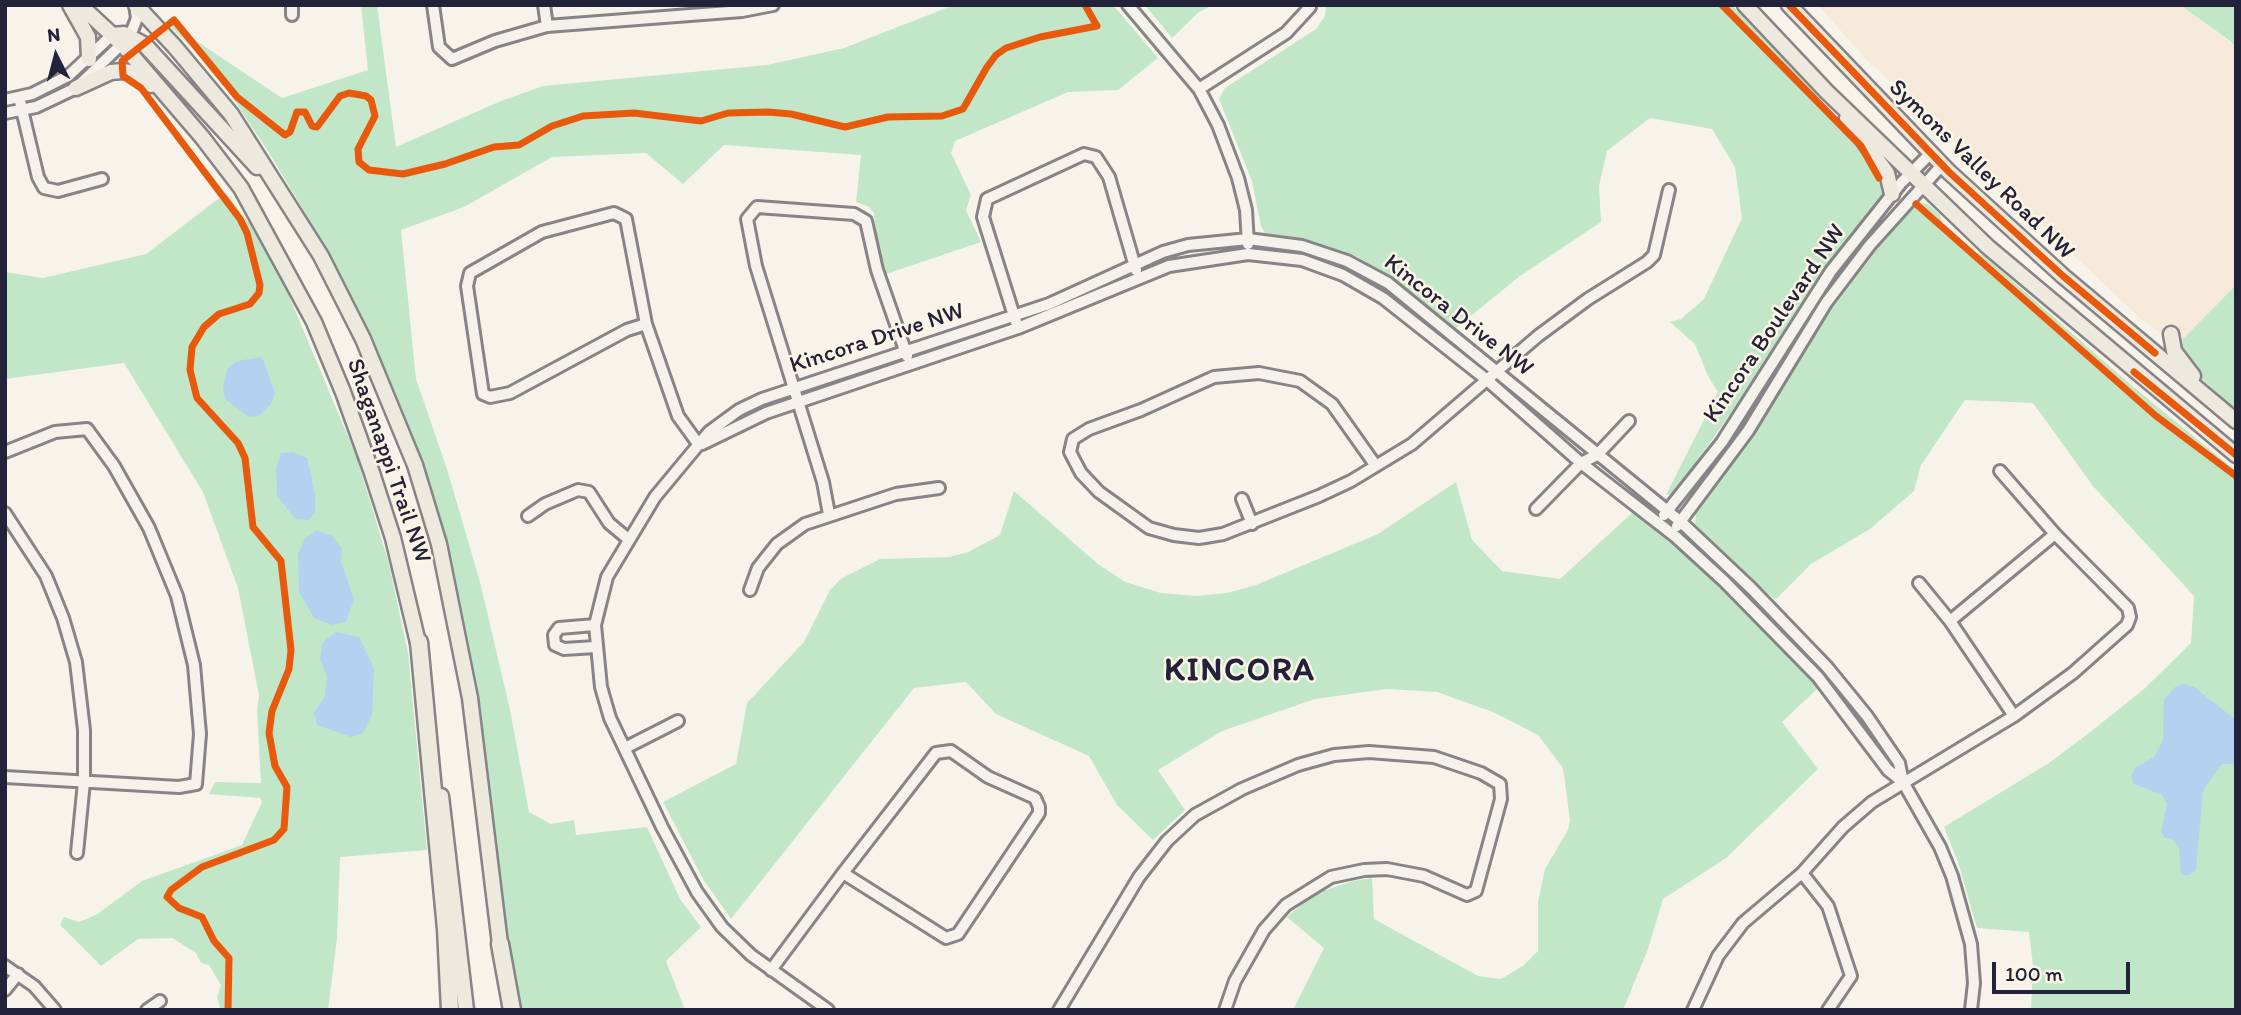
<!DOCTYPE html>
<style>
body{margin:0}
#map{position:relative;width:2241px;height:1015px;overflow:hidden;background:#f7f3ea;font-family:Itim,sans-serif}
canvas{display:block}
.frame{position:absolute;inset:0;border:7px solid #22223b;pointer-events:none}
.north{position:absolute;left:21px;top:21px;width:70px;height:70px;-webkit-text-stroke:5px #fcf5e5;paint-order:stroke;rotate:354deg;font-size:19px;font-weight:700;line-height:28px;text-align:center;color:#22223b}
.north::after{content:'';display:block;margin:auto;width:24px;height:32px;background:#22223b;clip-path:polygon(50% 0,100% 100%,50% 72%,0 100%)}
.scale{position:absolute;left:1992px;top:962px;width:138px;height:32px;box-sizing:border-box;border:4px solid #22223b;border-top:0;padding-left:9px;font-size:21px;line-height:24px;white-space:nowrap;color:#22223b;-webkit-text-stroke:5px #fcf5e5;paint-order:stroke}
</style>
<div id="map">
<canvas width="2241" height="1015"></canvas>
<div class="frame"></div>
<div class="north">N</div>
<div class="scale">100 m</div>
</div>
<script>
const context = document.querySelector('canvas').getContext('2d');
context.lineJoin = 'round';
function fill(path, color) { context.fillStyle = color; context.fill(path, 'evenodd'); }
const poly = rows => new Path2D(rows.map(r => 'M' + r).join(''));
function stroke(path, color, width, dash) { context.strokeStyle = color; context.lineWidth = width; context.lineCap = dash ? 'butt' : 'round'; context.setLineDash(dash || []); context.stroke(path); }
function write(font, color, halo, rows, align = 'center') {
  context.font = font + ' Itim,sans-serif'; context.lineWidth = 5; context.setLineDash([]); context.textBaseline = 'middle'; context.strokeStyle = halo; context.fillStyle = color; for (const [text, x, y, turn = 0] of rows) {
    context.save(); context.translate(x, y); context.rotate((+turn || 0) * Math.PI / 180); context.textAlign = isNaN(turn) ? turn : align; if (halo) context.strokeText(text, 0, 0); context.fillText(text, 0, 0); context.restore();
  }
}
fill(poly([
 [1818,5,2181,6,2236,47,2236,285,2177,345,2142,320,1865,58]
]), '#f6e9da');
fill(poly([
 [361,5,377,5,396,147,501,101,543,86,767,65,844,48,954,5,1113,5,1158,58,1118,90,1068,92,955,141,951,153,971,195,966,210,981,242,886,274,877,243,874,213,869,207,856,202,861,155,724,145,683,184,646,153,552,157,464,207,401,230,416,379,447,469,480,582,510,710,529,812,551,824,574,820,576,835,647,827,680,899,701,927,666,961,685,1010,515,1010,510,950,472,668,453,583,390,387,368,331,304,211,271,156,228,91,202,58,170,26,176,19,192,38,282,98,368,70],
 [1145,5,1213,5,1199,12,1172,38],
 [1326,5,1732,5,1805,81,1879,170,1885,192,1881,199,1799,310,1761,370,1674,494,1666,495,1718,392,1708,376,1695,344,1670,322,1681,319,1704,299,1742,218,1735,167,1712,129,1650,118,1607,151,1599,186,1601,222,1520,276,1456,328,1403,285,1358,257,1302,238,1265,233,1261,226,1252,181,1219,99,1225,88,1316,29,1325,16],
 [2180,5,2236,5,2236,47,2230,41],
 [226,193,252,227,287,291,357,458,389,564,408,653,427,850,340,857,337,938,328,1010,221,1010,217,997,221,985,209,965,201,963,196,953,172,938,138,939,101,966,60,925,64,917,79,922,96,915,142,881,242,845,262,802,260,798,209,794,215,782,261,783,257,710,259,695,238,588,203,492,124,363,5,379,5,272,43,278,146,254],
 [1917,201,1929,205,1940,215,1943,225,1972,251,1984,256,2131,385,2236,471,2236,1010,2031,1010,2033,965,2029,932,1977,928,1958,862,1944,827,2049,763,2089,733,2144,689,2191,643,2194,596,2093,486,2033,403,1965,400,1921,465,1914,491,1870,529,1811,564,1775,600,1695,524,1696,510,1742,450,1846,282,1907,205],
 [2236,285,2236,410,2192,370,2177,345],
 [1456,482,1472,540,1502,571,1560,579,1633,512,1734,595,1819,687,1782,722,1818,769,1726,858,1663,899,1648,949,1623,1010,1293,1010,1324,948,1287,917,1314,894,1353,881,1372,878,1374,919,1478,976,1501,979,1523,966,1538,951,1538,902,1545,869,1568,830,1570,820,1563,768,1538,735,1493,712,1437,692,1386,689,1315,699,1222,731,1158,770,1185,810,1153,840,1117,805,1089,756,996,714,966,682,914,688,731,919,703,879,663,802,736,764,747,703,804,642,830,590,842,578,880,559,950,557,968,552,1000,535,1014,491,1098,564,1125,582,1161,593,1197,596,1227,593,1256,585,1378,534]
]), '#c1e7c8');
fill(poly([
 [262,357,275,393,271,404,259,416,249,417,225,399,223,386,227,369,237,361],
 [293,452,307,458,315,494,315,513,308,520,295,519,277,495,276,469,281,453],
 [317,530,332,536,342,549,341,562,354,599,346,622,332,625,314,618,299,592,298,554,305,538],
 [336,632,359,637,374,668,372,715,363,733,351,737,317,725,314,712,325,696,327,676,320,659,323,642],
 [2183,684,2194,687,2236,720,2236,764,2222,764,2203,790,2196,870,2189,875,2181,875,2179,848,2174,840,2165,838,2161,832,2167,804,2162,795,2134,784,2131,776,2136,767,2154,757,2163,740,2164,699,2175,687]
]), '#b4d2ef');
const minor = poly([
 [433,5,439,47,452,59,495,41,547,26,742,11,773,5],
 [544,5,547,26],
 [1128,5,1199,89,1218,125,1238,178,1246,210,1248,244],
 [292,15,292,5],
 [1199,89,1286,33,1310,7],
 [19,97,38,177,44,188,58,191,102,179],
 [5,100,32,94,68,76,112,35],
 [5,113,36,107,76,88,130,36,137,18,135,5],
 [1016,322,983,217,987,199,1084,154,1096,157,1109,177,1136,270],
 [646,324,627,330,510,393,490,397,483,394,467,286,470,273,542,232,614,213,626,219,646,324,678,416,699,445],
 [702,444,766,413,1018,328,1169,266,1248,254,1302,260,1343,275,1383,298,1487,380,1581,463,1676,537,1724,581,1818,677,1888,770,1903,782,1940,847,1952,876,1971,944,1974,983,1971,1010],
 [5,452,55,432,87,429,114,466,149,528,177,596,194,665,200,734,196,784,179,787,5,777],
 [1376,466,1332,404,1300,381,1259,373,1214,377,1141,410,1089,429,1073,439,1070,452,1081,473,1099,492,1149,528,1174,535,1199,538,1223,534,1319,496,1351,481,1412,444,1538,336,1588,299,1647,262,1654,255,1669,190],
 [2000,471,2055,534],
 [1242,499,1252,524],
 [1536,509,1581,463,1597,455,1629,421],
 [5,513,46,576,63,618,76,662,84,730,84,782,77,853],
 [829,514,823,482,756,266,747,219,757,207,854,214,866,221,877,270,907,356],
 [1664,515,1722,442,1831,271,1901,183,1931,153],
 [528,516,545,504,578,490,589,492,609,523,627,538],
 [1677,526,1748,431,1826,303,1870,245,1942,165],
 [1919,583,1950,621,2014,716],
 [750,590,758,568,777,544,805,524,896,494,939,488],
 [595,647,564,649,555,645,554,635,559,628,595,625],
 [625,748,678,721],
 [1802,873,1828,906,1851,976,1828,1010],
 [5,966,34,986,55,1010],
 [771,970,843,873,936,753,951,751,988,777,1035,798,1039,807,1039,813,958,934,946,938,843,873],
 [5,990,18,974],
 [147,1010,160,1001],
 [828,1010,751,955,722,927,697,892,662,827,610,718,601,687,595,625,607,577,655,497,709,432,739,410,762,399,1049,304,1163,252,1188,245,1248,239,1302,246,1347,261,1388,283,1681,522,1751,588,1827,667,1867,716,1899,763,1903,782],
 [1059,1010,1139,877,1167,841,1195,815,1242,789,1298,765,1334,755,1369,752,1434,757,1481,773,1500,784,1501,799,1476,891,1467,895,1424,876,1387,869,1364,870,1331,877,1286,905,1264,930,1235,981,1225,1010],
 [1693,1010,1718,956,1743,923,1802,873,1843,827,1872,802,2014,716,2073,673,2127,625,2130,617,2128,608,2055,534,1950,621]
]);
const major = poly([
 [70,5,88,37,89,59],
 [80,5,123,45,202,137,241,188,314,322,343,392,372,473,393,538,420,651],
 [136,5,175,47,231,114,321,256,363,339,415,465,439,544,470,698,501,952],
 [1745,5,1827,92,1988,247,2236,455],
 [1789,5,1949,172,2063,276,2236,421],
 [112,35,124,34,145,45,257,167],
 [76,88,111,72,122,71,130,72,151,85],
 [1847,118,1887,173,1892,194],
 [2171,334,2174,351,2193,376],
 [441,796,466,1010]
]);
const highway = poly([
 [419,642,446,929,450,1010],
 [500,944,512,1010]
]);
stroke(minor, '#868485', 16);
stroke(major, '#868485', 19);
stroke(highway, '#868485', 21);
stroke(minor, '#f5f2ec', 10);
stroke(major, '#eee9df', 14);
stroke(highway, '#eee9df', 16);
stroke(poly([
 [1722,5,1861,146,1879,178],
 [1789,5,1949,172,2063,276,2155,353],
 [1916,204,2156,416,2236,476],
 [2134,372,2236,455],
 [228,1010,229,958,214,941,202,917,179,908,167,897,171,890,202,867,274,840,284,829,287,787,275,766,269,733,272,711,289,669,291,650,281,561,253,527,245,458,238,443,197,398,190,370,192,347,204,327,219,314,250,304,259,293,260,285,247,233,240,219,141,88,123,76,122,61,174,20,237,97,285,135,290,132,297,112,305,112,312,126,317,127,340,96,349,93,366,96,371,100,375,116,358,149,359,162,369,170,403,174,445,164,494,147,519,145,552,126,583,116,634,113,701,121,728,113,768,112,791,114,845,127,888,117,942,116,963,109,987,67,996,55,1006,48,1040,37,1097,26,1085,5]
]), '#e8590c', 7);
write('24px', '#22223b', '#fcf5e5', [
 ["Symons Valley Road NW",1981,170,44],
 ["Kincora Drive NW",1458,316,38],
 ["Kincora Boulevard NW",1775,324,-56],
 ["Kincora Drive NW",877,339,-18],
 ["Shaganappi Trail NW",388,461,71]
]);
context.letterSpacing = '2px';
write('bold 32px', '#22223b', '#fcf5e5', [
 ["KINCORA",1240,672]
]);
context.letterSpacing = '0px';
</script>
